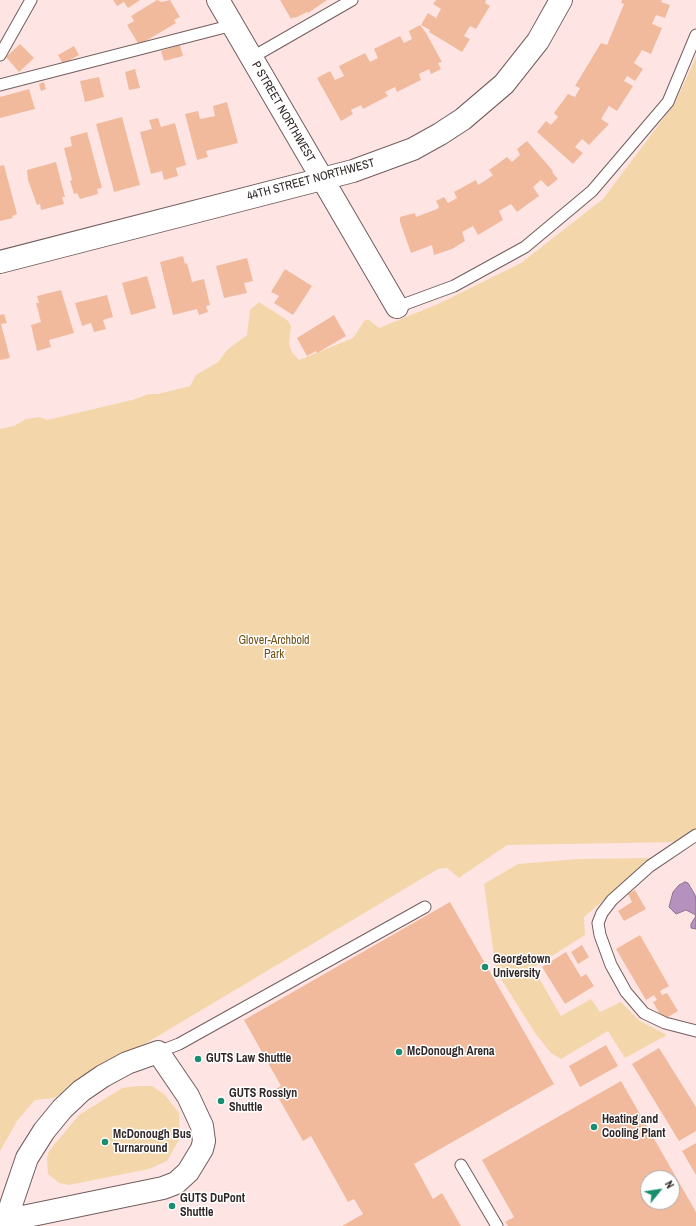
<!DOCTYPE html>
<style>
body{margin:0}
#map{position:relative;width:696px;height:1226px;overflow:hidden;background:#fee5e4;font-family:"Archivo Narrow",sans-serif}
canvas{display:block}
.north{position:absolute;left:640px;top:1170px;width:40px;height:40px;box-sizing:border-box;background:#fff;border:1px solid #aca8a8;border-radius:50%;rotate:60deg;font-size:11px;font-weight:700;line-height:16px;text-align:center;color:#302626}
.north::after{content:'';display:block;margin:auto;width:14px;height:18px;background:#198d6f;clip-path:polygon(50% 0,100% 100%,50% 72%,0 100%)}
</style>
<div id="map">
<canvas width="696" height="1226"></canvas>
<div class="north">N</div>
</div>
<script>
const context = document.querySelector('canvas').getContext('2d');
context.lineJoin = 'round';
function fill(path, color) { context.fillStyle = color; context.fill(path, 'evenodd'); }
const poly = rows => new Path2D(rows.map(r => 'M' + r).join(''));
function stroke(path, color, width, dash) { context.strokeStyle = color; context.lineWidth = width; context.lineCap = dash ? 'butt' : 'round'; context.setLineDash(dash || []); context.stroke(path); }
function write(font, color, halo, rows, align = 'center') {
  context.font = font + ' "Archivo Narrow",sans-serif'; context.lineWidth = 3; context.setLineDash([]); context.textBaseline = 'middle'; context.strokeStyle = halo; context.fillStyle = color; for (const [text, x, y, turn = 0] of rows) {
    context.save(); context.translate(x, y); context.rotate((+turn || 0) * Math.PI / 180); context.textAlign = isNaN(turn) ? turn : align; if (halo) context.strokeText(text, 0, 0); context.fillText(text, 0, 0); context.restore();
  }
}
fill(poly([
 [696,57,696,832,681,842,507,845,459,878,447,868,438,869,54,1098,35,1100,17,1121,0,1151,0,429,14,426,26,419,40,417,47,420,132,400,149,394,158,394,190,386,196,375,218,362,227,350,247,335,250,310,259,302,287,320,291,326,289,344,292,352,299,360,353,338,365,320,369,320,379,328,438,304,521,263,603,199,675,103],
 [653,858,584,917,585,935,533,968,561,1016,591,999,600,1012,621,1002,640,1021,667,1035,625,1058,608,1031,561,1059,551,1053,535,1033,496,971,484,884,518,864,578,859],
 [138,1086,152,1086,164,1094,179,1113,180,1138,167,1161,149,1169,69,1185,59,1183,48,1174,47,1158,49,1151,79,1115,122,1088]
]), '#f3d7ab');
const water = poly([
 [685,882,688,883,695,895,696,901,696,929,691,928,691,924,696,916,694,914,686,910,676,914,669,907,673,892,679,885,685,882]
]);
fill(water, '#b592be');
stroke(water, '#8d7290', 1);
fill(poly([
 [113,0,140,0,128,8,124,2,117,6],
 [157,0,162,2,170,0,180,17,174,20,176,23,139,45,127,25,134,21,131,16],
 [280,0,327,0,308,13,307,12,295,18,294,17,291,19],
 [436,0,486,0,485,3,490,6,476,29,470,26,464,36,470,39,462,52,429,32,430,30,421,25,428,13,436,18,441,9,433,4],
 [622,0,662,0,661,2,670,5,665,18,656,15,652,24,662,28,651,54,642,50,634,63,643,69,635,81,627,76,624,81,633,86,617,111,609,106,601,119,609,124,589,145,582,139,575,147,583,153,573,164,537,132,546,121,551,125,558,117,554,113,568,94,575,97,580,88,575,86,601,43,607,45,624,4,621,3],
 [420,25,426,33,442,62,438,63,441,69,431,74,429,69,419,74,421,80,397,92,395,87,385,92,388,96,363,109,361,105,351,110,353,114,341,121,317,78,330,71,335,80,344,76,339,66,365,53,370,62,378,58,374,49,400,36,404,43,412,39,409,31],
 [20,44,34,58,19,72,6,57],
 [180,45,183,56,164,61,161,51],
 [74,46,79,55,63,64,58,55],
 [135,69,140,88,129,90,125,72],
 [99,77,104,97,85,102,80,81],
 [44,82,46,89,41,91,39,84],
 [29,89,35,109,0,118,0,97],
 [227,102,238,143,206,151,208,157,197,160,185,114,198,111,200,119,215,116,213,106],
 [122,117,140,185,114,192,96,124],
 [158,118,161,127,175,123,186,165,176,168,178,176,164,180,162,171,151,174,140,132,152,129,149,120],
 [87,132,102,188,97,189,98,194,80,199,77,193,74,194,70,181,72,180,64,148,72,146,70,137],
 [527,141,553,171,552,172,558,179,548,187,541,180,533,187,539,196,517,212,511,204,499,211,503,220,478,235,473,226,462,232,465,241,452,249,434,255,432,245,411,253,400,222,400,217,415,213,416,217,437,209,439,207,436,201,444,197,448,203,457,198,454,192,476,180,478,185,486,180,493,175,489,170,507,157,512,162,520,155,517,149],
 [56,162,65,197,62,197,64,204,41,210,40,204,37,205,28,180,27,170],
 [4,165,17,214,12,216,13,218,0,221,0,166],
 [183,256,185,264,187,263,192,282,204,279,210,305,206,306,208,312,199,315,197,309,173,315,160,262],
 [247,258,253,281,244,283,247,293,224,298,216,266],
 [285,269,312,286,293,315,274,303,279,296,271,292],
 [147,276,156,308,131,315,122,283],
 [61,290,74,333,49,340,51,347,37,351,31,325,41,322,36,303,39,303,37,296],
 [107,295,113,317,103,320,106,329,94,332,91,323,82,326,75,303],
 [4,314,7,323,1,324,10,358,0,360,0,315],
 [334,315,346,336,317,353,316,351,307,356,297,338],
 [635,890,646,909,624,921,618,911,632,902,628,894],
 [450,902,554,1084,414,1164,433,1199,442,1193,461,1226,342,1226,363,1214,354,1199,348,1202,311,1136,303,1141,274,1090,281,1086,244,1020],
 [640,935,669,986,660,991,662,995,667,993,678,1011,663,1020,653,1002,657,1000,654,995,646,1000,616,949],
 [582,945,589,957,578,964,571,952],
 [566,952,581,977,586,974,594,986,565,1004,542,967],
 [606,1045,618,1066,580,1087,569,1066],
 [659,1048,696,1107,696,1131,679,1141,632,1064],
 [621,1081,696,1212,696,1226,508,1226,505,1222,514,1217,482,1160],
 [648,1178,672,1178,672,1202,648,1202],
 [696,1143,696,1175,682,1151]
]), '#f1ba9d');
const service = poly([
 [0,55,31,0],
 [251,58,352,0],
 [0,85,233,25],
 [397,307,454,286,525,247,592,191,668,102,696,35],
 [696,835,650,866,612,900,602,913,598,923,600,935,611,965,626,992,644,1013,665,1023,696,1031],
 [158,1052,179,1044,425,907],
 [461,1165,497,1226]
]);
const minor = poly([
 [218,0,397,307],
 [0,262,353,171,413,149,440,134,463,119,504,84,538,41,561,0],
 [7,1226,8,1220,11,1205,27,1158,44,1131,62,1109,81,1091,103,1076,127,1063,158,1052,188,1096,202,1126,204,1141,202,1149,188,1172,176,1183,163,1188,8,1220]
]);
stroke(service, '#725d5d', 13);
stroke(minor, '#725d5d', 24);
stroke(service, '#fff', 11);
stroke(minor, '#fff', 22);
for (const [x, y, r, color] of [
 [485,967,4,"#198d6f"],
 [399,1052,4,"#198d6f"],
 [198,1059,4,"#198d6f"],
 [221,1101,4,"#198d6f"],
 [594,1127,4,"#198d6f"],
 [105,1142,4,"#198d6f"],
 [172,1206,4,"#198d6f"]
]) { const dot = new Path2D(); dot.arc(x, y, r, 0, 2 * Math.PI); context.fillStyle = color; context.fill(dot); stroke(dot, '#fff', 1.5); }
write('12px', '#302626', '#fff', [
 ["P STREET NORTHWEST",283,112,60],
 ["44TH STREET NORTHWEST",311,180,-15]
]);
write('12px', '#6e5015', '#fff', [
 ["Glover-Archbold",274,641],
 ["Park",274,655]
]);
write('bold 12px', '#302626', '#fff', [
 ["Georgetown",493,960],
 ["University",493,974],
 ["McDonough Arena",407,1052],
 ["GUTS Law Shuttle",206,1059],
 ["GUTS Rosslyn",229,1094],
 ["Shuttle",229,1108],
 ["Heating and",602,1120],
 ["Cooling Plant",602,1134],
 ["McDonough Bus",113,1135],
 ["Turnaround",113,1149],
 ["GUTS DuPont",180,1199],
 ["Shuttle",180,1213]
], 'left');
</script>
